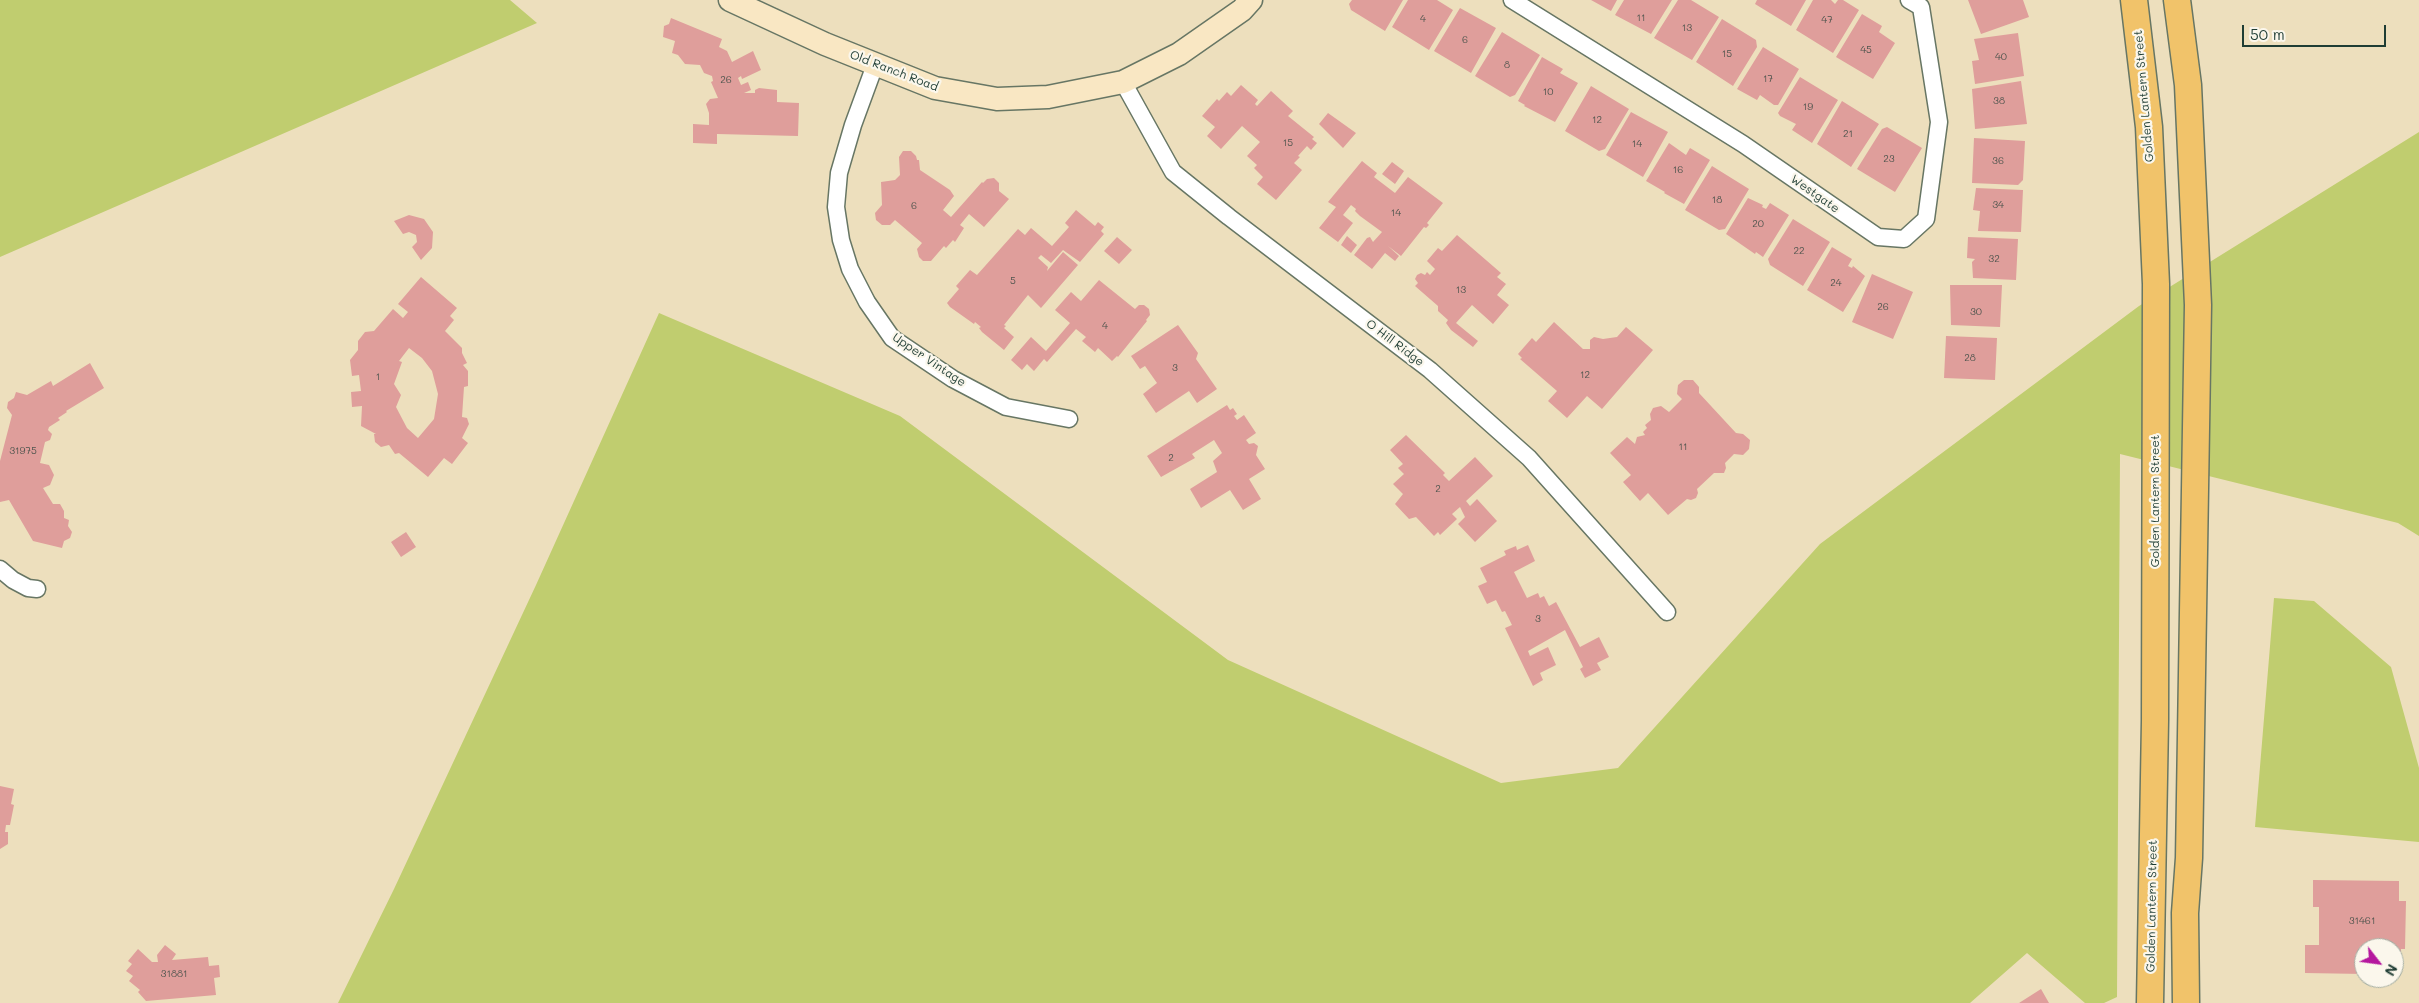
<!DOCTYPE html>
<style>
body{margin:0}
#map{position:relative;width:2419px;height:1003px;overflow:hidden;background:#eddfbd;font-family:Mali,sans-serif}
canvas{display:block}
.north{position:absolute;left:2354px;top:938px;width:50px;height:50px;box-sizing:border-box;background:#fbf7ec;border:1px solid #a3ada2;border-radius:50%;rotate:120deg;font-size:14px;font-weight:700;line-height:20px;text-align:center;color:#1f3d34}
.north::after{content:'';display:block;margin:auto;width:18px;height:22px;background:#b5179e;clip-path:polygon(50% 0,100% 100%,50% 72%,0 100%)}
.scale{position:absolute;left:2242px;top:25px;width:144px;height:22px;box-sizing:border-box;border:2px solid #1f3d34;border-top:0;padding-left:6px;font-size:15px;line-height:18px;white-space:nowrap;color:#1f3d34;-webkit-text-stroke:4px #fbf7ec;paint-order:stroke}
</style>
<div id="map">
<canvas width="2419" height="1003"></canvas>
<div class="north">N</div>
<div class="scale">50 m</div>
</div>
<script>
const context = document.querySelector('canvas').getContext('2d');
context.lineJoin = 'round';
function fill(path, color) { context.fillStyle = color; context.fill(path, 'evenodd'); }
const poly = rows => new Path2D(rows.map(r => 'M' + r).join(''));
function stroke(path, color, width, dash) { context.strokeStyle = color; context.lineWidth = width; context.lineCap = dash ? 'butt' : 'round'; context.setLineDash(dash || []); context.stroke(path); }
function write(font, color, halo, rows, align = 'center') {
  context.font = font + ' Mali,sans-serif'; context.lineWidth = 4.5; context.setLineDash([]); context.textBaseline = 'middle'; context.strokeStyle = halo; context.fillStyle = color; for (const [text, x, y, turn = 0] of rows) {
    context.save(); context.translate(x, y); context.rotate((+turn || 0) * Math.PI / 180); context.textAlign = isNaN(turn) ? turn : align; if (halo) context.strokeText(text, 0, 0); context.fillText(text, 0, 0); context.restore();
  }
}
fill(poly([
 [0,0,510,0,537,23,0,257],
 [2419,132,2419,536,2398,523,2120,454,2117,997,2104,1003,2085,1003,2027,953,1970,1003,338,1003,394,889,536,585,659,313,900,416,1228,660,1501,783,1618,768,1820,544,2139,306],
 [2274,598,2314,601,2391,667,2419,768,2419,842,2255,827]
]), '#c0cd6f');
fill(poly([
 [1352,0,1403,0,1385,31,1351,10,1349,4],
 [1408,0,1437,0,1453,10,1429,50,1392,27],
 [1591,0,1617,0,1611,11],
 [1624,0,1672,0,1651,34,1615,15],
 [1678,0,1691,0,1719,17,1692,60,1654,38],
 [1757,0,1806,0,1791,26,1755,4],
 [1813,0,1831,0,1835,4,1838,0,1843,0,1859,10,1833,53,1796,30],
 [1968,0,2023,0,2029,17,1981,34],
 [1460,8,1496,28,1471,73,1434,51],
 [1862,14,1882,26,1879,32,1895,43,1873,79,1836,57],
 [671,18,722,39,719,47,727,51,732,62,753,51,761,70,742,79,741,76,738,78,741,85,748,82,751,90,744,93,755,93,755,90,759,88,777,90,777,102,799,103,798,136,717,134,717,144,693,143,693,124,709,125,709,113,706,104,710,99,718,98,711,82,713,81,712,76,704,73,700,65,685,64,678,55,672,53,675,41,663,37,664,26,669,24],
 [1722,19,1756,40,1757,47,1733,86,1696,62],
 [1502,32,1540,55,1515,95,1510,97,1475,76],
 [2018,33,2024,76,1975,84,1972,61,1979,60,1974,39],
 [1763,47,1799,69,1778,105,1774,105,1760,95,1757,100,1737,89],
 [1542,57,1563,69,1560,73,1578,83,1555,122,1524,106,1525,105,1518,101],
 [1800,77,1838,100,1812,143,1792,130,1796,124,1780,116,1778,113],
 [2021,81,2027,124,1975,129,1972,89],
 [1241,85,1258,100,1255,104,1257,106,1271,91,1293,111,1288,116,1314,137,1312,139,1317,143,1311,150,1307,146,1298,156,1300,157,1294,163,1302,170,1276,200,1257,184,1263,177,1254,168,1257,165,1247,156,1260,142,1242,126,1221,149,1207,136,1215,127,1202,116,1217,99,1219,101,1227,92,1231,96],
 [1591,86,1629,109,1605,149,1599,151,1565,131],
 [1842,101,1879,124,1851,167,1817,144],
 [1631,112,1668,132,1643,177,1606,155],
 [1328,113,1356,133,1343,148,1319,124],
 [1887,127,1922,148,1895,192,1857,169,1882,129],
 [1974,138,2025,141,2023,180,2018,185,1972,183],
 [1669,143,1686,155,1690,148,1710,160,1684,204,1664,193,1665,192,1646,181],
 [903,151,911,151,916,156,917,160,919,160,920,170,950,190,954,196,943,210,951,217,982,182,983,183,987,179,994,178,999,183,999,191,1009,199,984,227,969,214,960,225,964,228,955,242,953,240,946,248,944,246,931,261,923,261,919,257,917,249,922,243,895,220,890,225,882,225,876,220,875,213,882,205,881,182,895,180,900,175,899,157],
 [1362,161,1377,173,1374,177,1395,193,1408,177,1443,203,1427,223,1429,225,1426,228,1424,227,1401,256,1388,246,1399,256,1395,261,1385,253,1372,269,1354,255,1367,238,1370,237,1373,242,1382,232,1360,216,1355,211,1356,209,1351,205,1343,215,1353,223,1338,242,1319,228,1336,207,1328,202],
 [1392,162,1404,171,1395,184,1382,174],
 [1712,166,1749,189,1725,229,1719,230,1685,210],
 [1976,188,2023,190,2021,232,1978,231,1980,211,1973,210],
 [1748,198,1763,205,1762,207,1766,209,1770,203,1789,215,1763,257,1756,252,1755,254,1726,234],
 [1076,210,1095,226,1098,222,1104,227,1101,231,1104,234,1080,262,1063,250,1051,263,1041,255,1038,258,1048,267,1047,271,1063,252,1078,265,1041,308,1028,295,1004,325,1006,326,1004,328,1014,337,1004,350,982,332,979,328,981,327,975,322,974,324,950,307,947,303,959,289,956,286,970,270,977,275,1018,229,1025,235,1031,228,1052,246,1069,227,1065,223],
 [409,215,424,219,433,232,432,248,421,260,412,247,417,242,416,235,409,232,403,234,394,221],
 [1793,219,1830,242,1803,286,1770,265,1768,259],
 [1457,235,1501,273,1497,277,1506,284,1497,295,1509,305,1493,324,1472,305,1456,323,1478,341,1473,347,1451,330,1446,323,1448,320,1438,311,1438,306,1415,286,1418,283,1415,279,1417,275,1421,273,1425,275,1427,272,1430,275,1435,269,1427,261,1438,248,1442,251],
 [1347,236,1357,245,1351,253,1341,245],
 [1117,237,1132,250,1119,264,1104,251],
 [1968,237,2018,239,2016,280,1973,278,1972,262,1975,259,1967,258],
 [1832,247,1852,259,1848,266,1852,268,1853,266,1865,276,1843,312,1807,290],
 [1872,274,1913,292,1893,339,1852,322],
 [421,277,457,308,450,316,454,320,445,331,462,348,462,353,467,363,463,365,468,371,468,386,464,387,462,417,467,418,469,424,462,438,468,443,452,464,444,458,428,477,399,453,395,454,389,445,381,447,375,442,374,434,376,434,361,426,362,406,352,407,351,392,361,391,359,375,352,376,350,360,358,350,358,341,365,332,374,331,393,309,403,318,408,312,398,304],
 [409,348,422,358,432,371,438,394,434,419,418,438,407,428,396,407,401,395,394,384,402,362,399,361],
 [1099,280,1135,309,1139,305,1144,305,1149,309,1150,315,1146,320,1147,321,1118,357,1117,356,1112,361,1098,348,1095,352,1082,341,1086,337,1076,329,1047,362,1044,359,1034,371,1027,364,1022,370,1011,360,1031,337,1046,351,1070,323,1055,310,1071,292,1081,301],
 [1950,285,2002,285,2000,327,1951,325],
 [1554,322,1583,349,1590,349,1590,340,1594,337,1603,339,1617,337,1626,327,1653,350,1602,409,1587,396,1567,418,1548,401,1557,391,1520,359,1522,358,1518,354,1532,338,1536,342],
 [1178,325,1198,353,1196,359,1217,389,1197,403,1189,391,1156,413,1143,394,1157,383,1145,366,1140,369,1131,356],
 [1946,336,1997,338,1995,380,1944,378],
 [90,363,104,388,66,411,67,412,58,418,60,420,49,427,48,430,52,434,50,440,45,442,40,463,49,465,54,475,50,485,43,488,53,504,60,504,64,511,64,518,69,520,68,526,72,532,70,538,64,541,62,548,33,541,9,500,0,502,0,461,12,415,7,408,8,402,14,398,16,392,27,395,51,381,53,386],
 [1684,380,1693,380,1699,387,1699,393,1736,433,1743,434,1750,440,1749,449,1743,455,1734,454,1725,463,1726,468,1724,473,1714,473,1697,489,1698,493,1696,498,1691,500,1687,499,1668,515,1648,493,1640,501,1623,482,1631,475,1610,453,1627,437,1635,444,1637,437,1645,435,1643,432,1647,428,1645,425,1651,420,1650,414,1653,408,1661,406,1669,412,1682,399,1677,394,1678,385],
 [1227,405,1230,410,1233,408,1237,414,1234,416,1237,420,1244,415,1256,433,1246,440,1249,444,1254,443,1258,446,1256,455,1265,469,1249,479,1261,499,1243,510,1230,490,1201,508,1190,489,1217,472,1213,461,1222,453,1214,440,1192,454,1195,458,1161,477,1147,456],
 [1406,435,1445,473,1443,475,1449,481,1475,457,1493,476,1466,501,1470,506,1477,499,1497,521,1475,542,1458,524,1465,517,1460,507,1452,514,1457,519,1440,535,1438,532,1434,536,1416,517,1409,519,1395,504,1403,494,1393,484,1404,474,1398,468,1403,464,1390,450],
 [406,532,416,547,401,557,391,542],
 [1528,545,1535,561,1514,572,1527,598,1538,593,1540,598,1544,596,1549,606,1556,602,1580,647,1599,637,1609,657,1597,663,1601,670,1585,678,1580,669,1583,667,1565,630,1528,651,1530,656,1548,647,1556,665,1540,673,1543,680,1533,686,1505,628,1512,625,1505,611,1502,612,1496,600,1487,604,1478,586,1487,582,1480,568,1506,555,1504,551,1516,546,1517,550],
 [0,786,14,789,11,804,14,805,10,825,6,825,5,832,8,832,8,844,0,849],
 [2313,880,2399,881,2399,901,2406,901,2405,949,2401,949,2400,974,2394,974,2394,948,2364,948,2364,974,2305,973,2305,945,2319,945,2319,907,2313,907],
 [165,945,176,954,172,960,208,957,209,966,219,965,220,977,214,978,216,995,146,1001,138,992,140,990,129,981,133,976,126,971,132,964,128,961,138,949,152,962,158,962,157,955],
 [2041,989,2049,1003,2019,1003]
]), '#df9e9b');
const street = poly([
 [1512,0,1743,144,1878,237,1904,239,1926,219,1939,122,1921,7,1909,0],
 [875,65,853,125,839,173,836,207,841,240,850,269,867,302,892,338,953,379,1006,407,1069,419],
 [1123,82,1173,172,1229,217,1430,370,1529,458,1667,612],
 [0,569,13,580,28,588,37,589]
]);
const secondary = poly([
 [730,0,825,44,935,88,997,99,1048,97,1123,82,1179,54,1242,10,1251,0]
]);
const primary = poly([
 [2134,0,2149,127,2156,284,2155,721,2150,1003],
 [2177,0,2188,85,2198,305,2189,858,2185,913,2186,1003]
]);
stroke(street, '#677664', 19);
stroke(secondary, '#677664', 25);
stroke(primary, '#677664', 29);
stroke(street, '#fff', 16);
stroke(secondary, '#f9e7c3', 22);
stroke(primary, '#f1c36a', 26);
write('10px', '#4f554e', null, [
 ["11",1641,18],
 ["4",1423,19],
 ["47",1827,20],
 ["13",1687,28],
 ["6",1465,40],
 ["45",1866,50],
 ["15",1727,54],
 ["40",2001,57],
 ["8",1507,65],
 ["17",1768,79],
 ["26",726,80],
 ["10",1548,92],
 ["38",1999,101],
 ["19",1808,107],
 ["12",1597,120],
 ["21",1848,134],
 ["15",1288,143],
 ["14",1637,144],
 ["23",1889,159],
 ["36",1998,161],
 ["16",1678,170],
 ["18",1717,200],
 ["34",1998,205],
 ["6",914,206],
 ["14",1396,213],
 ["20",1758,224],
 ["22",1799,251],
 ["32",1994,259],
 ["5",1013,281],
 ["24",1836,283],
 ["13",1461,290],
 ["26",1883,307],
 ["30",1976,312],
 ["4",1105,326],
 ["28",1970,358],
 ["3",1175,368],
 ["12",1585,375],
 ["1",378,377],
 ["11",1683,447],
 ["31975",23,451],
 ["2",1171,458],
 ["2",1438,489],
 ["3",1538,619],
 ["31461",2362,921],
 ["31881",174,974]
]);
write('12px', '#1f3d34', '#fbf7ec', [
 ["Old Ranch Road",894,71,21],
 ["Golden Lantern Street",2144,96,-95],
 ["Westgate",1815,194,35],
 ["O Hill Ridge",1395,343,37],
 ["Upper Vintage",929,360,34],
 ["Golden Lantern Street",2155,501,-90],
 ["Golden Lantern Street",2152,906,-89]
]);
</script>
